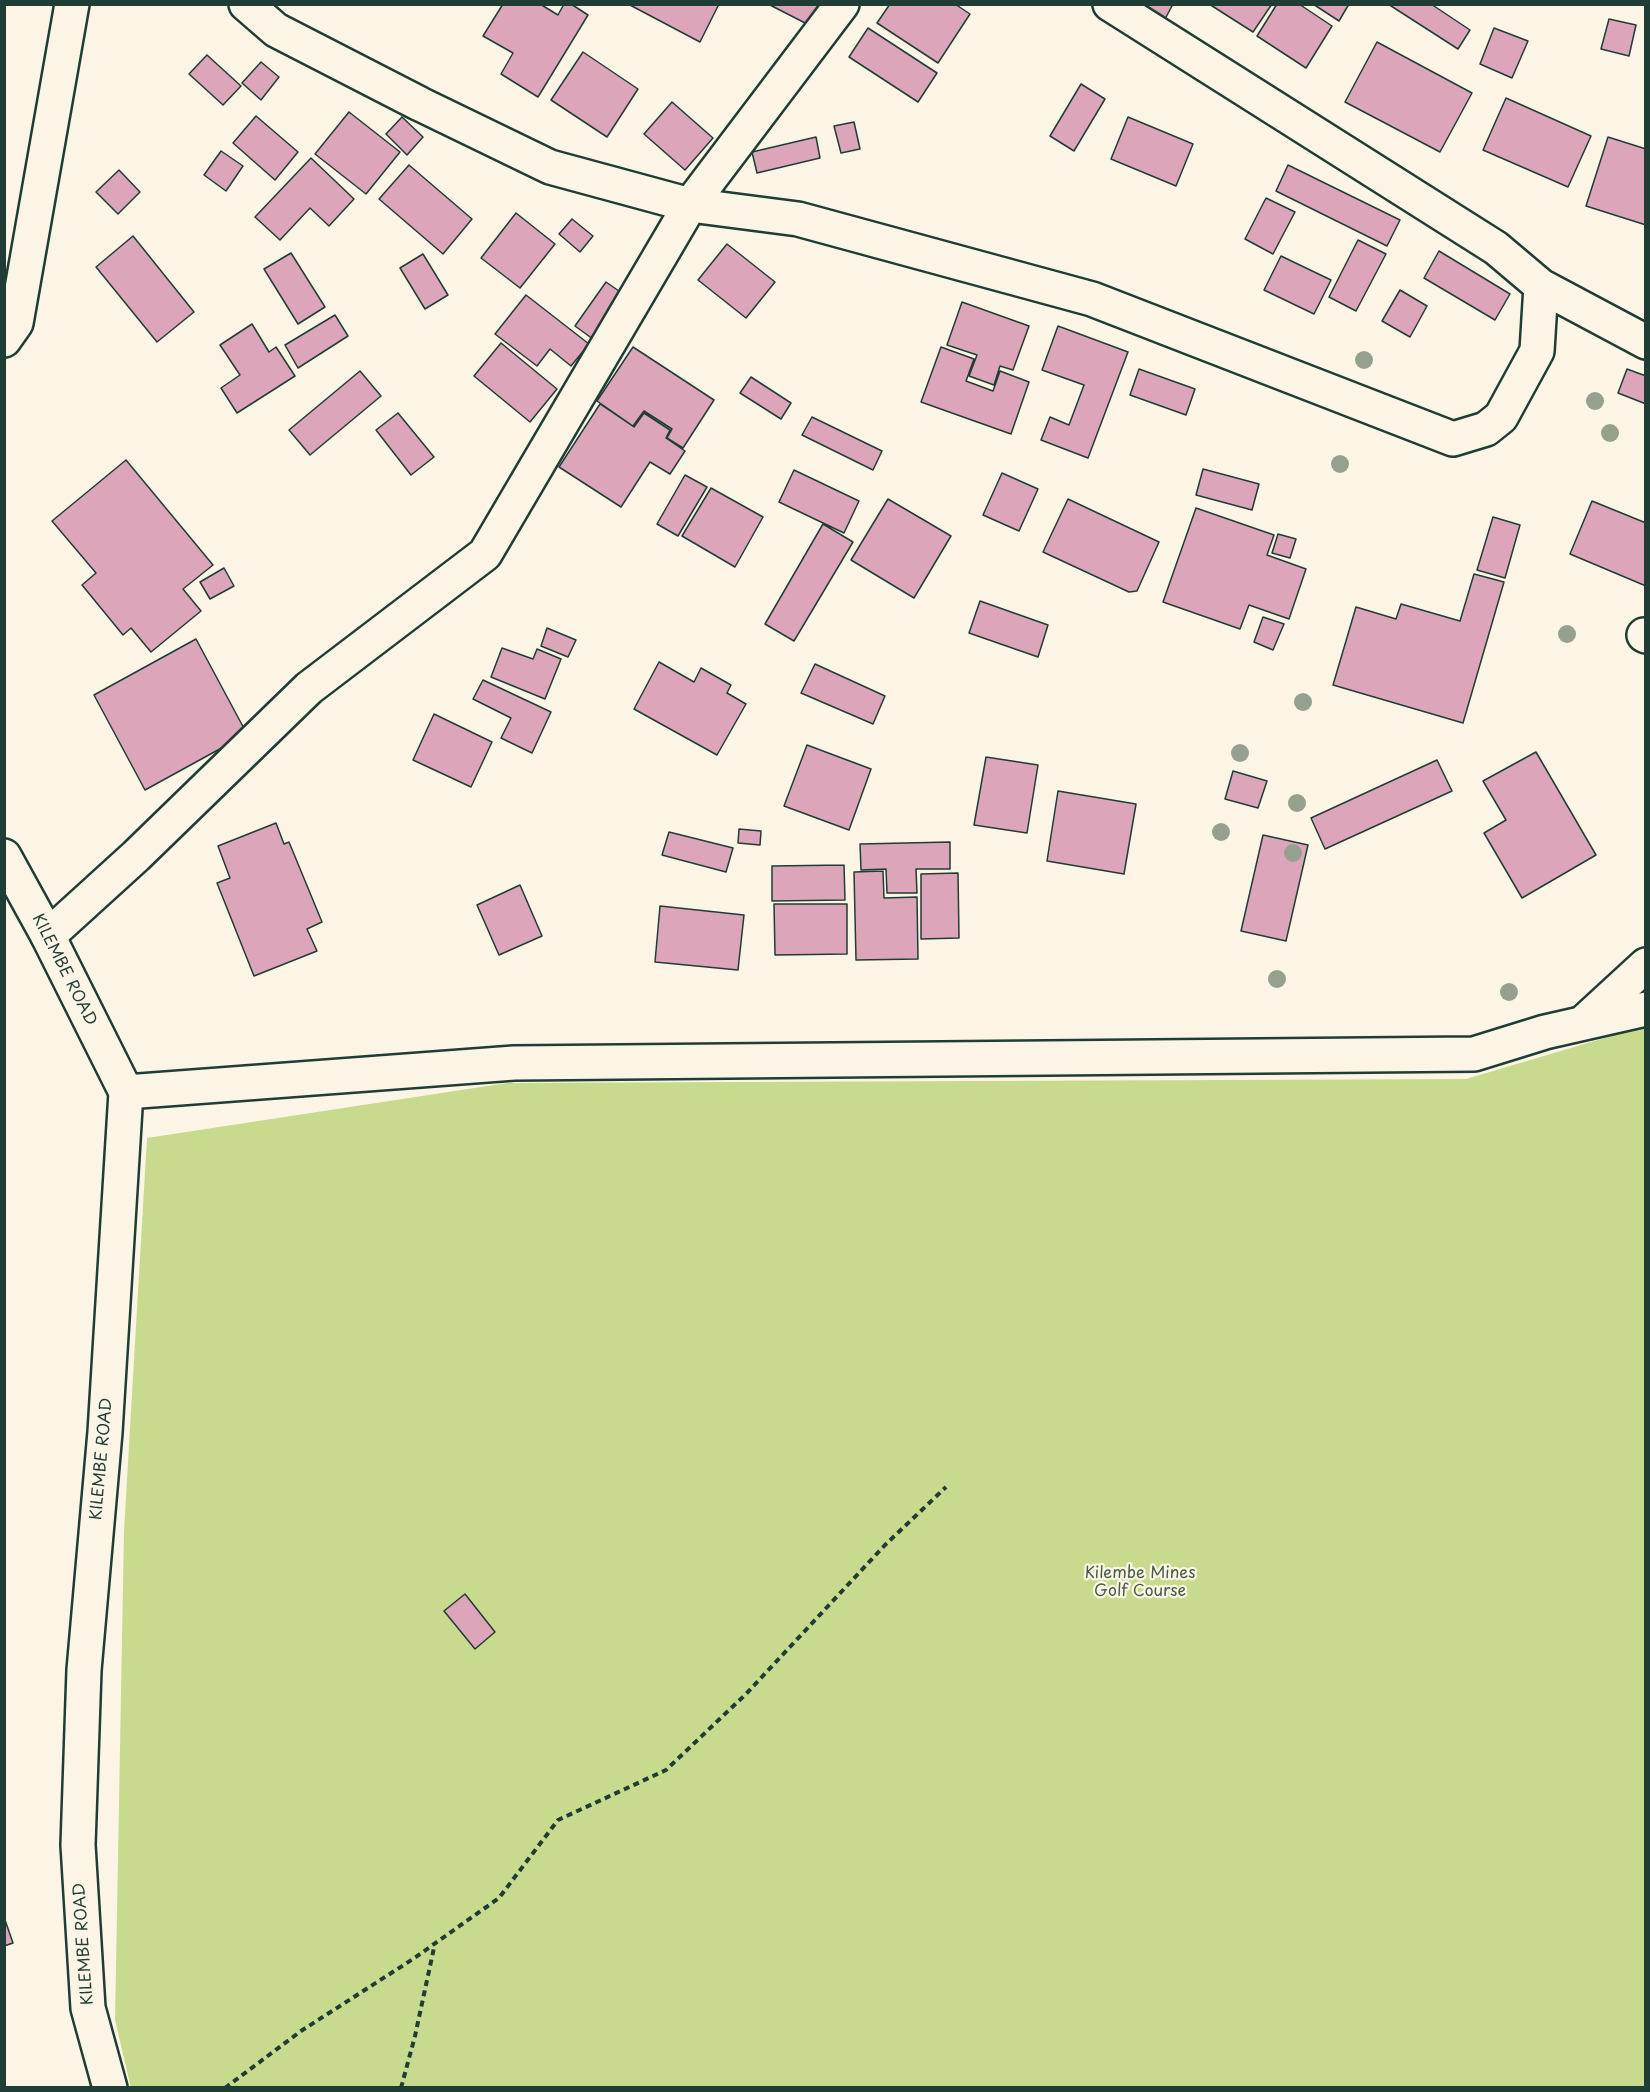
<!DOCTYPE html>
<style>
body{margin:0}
#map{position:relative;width:1650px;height:2092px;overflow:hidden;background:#fcf5e5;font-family:"Playpen Sans",sans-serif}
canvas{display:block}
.frame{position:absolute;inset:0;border:6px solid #1f3d34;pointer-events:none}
</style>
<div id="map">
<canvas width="1650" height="2092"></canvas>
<div class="frame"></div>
</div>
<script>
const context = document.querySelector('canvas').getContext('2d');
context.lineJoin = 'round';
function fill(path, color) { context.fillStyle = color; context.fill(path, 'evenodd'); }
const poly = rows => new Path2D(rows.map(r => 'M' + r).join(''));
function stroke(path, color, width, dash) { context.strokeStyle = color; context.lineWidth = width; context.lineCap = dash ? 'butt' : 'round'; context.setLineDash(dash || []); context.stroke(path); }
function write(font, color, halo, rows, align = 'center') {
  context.font = font + ' "Playpen Sans",sans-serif'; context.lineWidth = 4.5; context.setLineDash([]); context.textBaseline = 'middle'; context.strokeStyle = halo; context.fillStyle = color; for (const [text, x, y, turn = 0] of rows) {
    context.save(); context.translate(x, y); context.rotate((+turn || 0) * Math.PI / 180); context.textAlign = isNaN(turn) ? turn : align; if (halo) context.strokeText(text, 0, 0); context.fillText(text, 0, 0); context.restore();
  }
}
fill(poly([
 [1645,1026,1645,2087,131,2088,115,2020,124,1531,147,1138,507,1083,1466,1079]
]), '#c7da8e');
const building = poly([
 [503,4,540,4,558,15,564,4,571,4,588,15,538,97,501,74,513,53,483,36,503,4],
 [628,4,719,4,700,42,628,4],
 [768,4,819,4,809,25,768,4],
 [890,4,955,4,970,14,938,63,877,23,890,4],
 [1135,4,1173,4,1164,21,1135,4],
 [1209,4,1272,4,1253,32,1209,4],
 [1277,4,1299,4,1332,26,1306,68,1257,36,1277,4],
 [1313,4,1349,4,1339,21,1313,4],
 [1388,4,1431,4,1470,30,1458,49,1388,4],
 [1609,19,1636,25,1629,56,1601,49,1609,19],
 [868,28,937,73,918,102,849,57,868,28],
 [1494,28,1528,41,1512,78,1480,64,1494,28],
 [1377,42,1472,93,1440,152,1345,102,1377,42],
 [583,52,638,89,607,137,551,100,583,52],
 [207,55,241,86,223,105,189,74,207,55],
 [261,62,279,77,261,100,242,83,261,62],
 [1081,84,1105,99,1074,151,1050,136,1081,84],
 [1506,98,1591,136,1568,187,1483,150,1506,98],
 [672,102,713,138,685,170,644,134,672,102],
 [349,112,400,152,366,194,315,154,349,112],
 [256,116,298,152,275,180,233,143,256,116],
 [402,117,423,137,407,155,386,134,402,117],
 [1128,117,1193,144,1176,186,1111,159,1128,117],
 [854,122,860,149,841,153,834,126,854,122],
 [816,137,820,158,757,173,752,152,816,137],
 [1608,137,1646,149,1646,225,1586,206,1608,137],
 [221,151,243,166,226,191,204,175,221,151],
 [311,158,354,199,329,226,310,208,280,240,255,217,311,158],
 [409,165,472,219,443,254,379,199,409,165],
 [1288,165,1400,220,1387,246,1276,191,1288,165],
 [119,170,140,192,118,214,96,192,119,170],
 [1266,198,1295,212,1273,254,1245,239,1266,198],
 [516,213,555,244,520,288,481,258,516,213],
 [572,219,593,236,580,252,559,234,572,219],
 [133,236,194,312,157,342,96,267,133,236],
 [1358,240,1386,254,1356,311,1329,297,1358,240],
 [727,244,775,282,746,318,698,280,727,244],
 [1439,251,1510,294,1495,320,1424,278,1439,251],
 [291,253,325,307,298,324,264,269,291,253],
 [423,254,448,295,425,309,400,268,423,254],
 [1281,256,1331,280,1314,314,1264,290,1281,256],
 [606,282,629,298,597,342,575,326,606,282],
 [1400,290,1427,306,1410,337,1382,321,1400,290],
 [526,295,589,344,571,366,550,349,537,366,495,334,526,295],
 [962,302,1029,326,1013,370,1000,366,994,385,969,376,977,355,947,345,962,302],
 [335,315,348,336,298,368,285,345,335,315],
 [252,324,269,352,276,347,295,376,237,413,221,388,240,375,220,345,252,324],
 [1058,326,1128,352,1088,458,1041,440,1050,417,1069,425,1084,385,1042,370,1058,326],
 [501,343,557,389,530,422,474,376,501,343],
 [633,347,714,400,683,448,667,438,672,429,644,411,633,426,597,401,633,347],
 [941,347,974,359,966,381,993,391,1000,371,1029,382,1011,434,921,402,941,347],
 [1139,369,1195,389,1186,415,1130,395,1139,369],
 [1627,369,1646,376,1646,404,1618,393,1627,369],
 [360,371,381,396,310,455,289,430,360,371],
 [751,377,791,403,781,419,740,393,751,377],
 [600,404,634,427,644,413,670,430,666,438,685,451,670,474,650,462,621,507,559,467,600,404],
 [398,413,434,457,411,475,376,430,398,413],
 [812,417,882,451,873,470,802,435,812,417],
 [126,460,213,565,183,589,201,611,151,652,131,628,123,635,82,585,96,573,52,521,126,460],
 [1203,469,1259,484,1252,510,1196,495,1203,469],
 [794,470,859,501,844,533,779,502,794,470],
 [1002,473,1038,489,1019,531,983,515,1002,473],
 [685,475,707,487,678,536,657,524,685,475],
 [711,488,763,517,735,567,682,536,711,488],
 [888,499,951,536,914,598,851,560,888,499],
 [1068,499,1159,542,1137,591,1129,592,1043,552,1068,499],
 [1592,501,1646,523,1646,586,1570,554,1592,501],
 [1196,508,1274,535,1267,555,1306,569,1289,619,1249,605,1240,629,1163,602,1196,508],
 [1493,517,1520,525,1505,578,1477,570,1493,517],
 [823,524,853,542,794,641,765,624,823,524],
 [1278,534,1296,539,1290,558,1272,553,1278,534],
 [224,568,234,586,210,599,200,582,224,568],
 [1474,574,1504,582,1463,723,1333,685,1356,607,1396,619,1401,604,1460,621,1474,574],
 [980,601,1048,625,1038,657,969,633,980,601],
 [1263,617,1284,624,1273,650,1254,642,1263,617],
 [547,628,576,640,568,657,541,646,547,628],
 [196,639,247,734,145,790,94,695,196,639],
 [502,648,533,659,537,649,561,659,545,699,491,677,502,648],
 [659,662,694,682,701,668,731,685,727,693,746,704,717,755,634,709,659,662],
 [815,664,885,696,873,724,801,693,815,664],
 [483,680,551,712,532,753,501,738,511,718,473,699,483,680],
 [434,714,492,742,471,787,413,760,434,714],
 [807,745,871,769,849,830,784,806,807,745],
 [1536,752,1596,855,1522,898,1484,833,1506,820,1483,781,1536,752],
 [986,757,1038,765,1027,833,974,825,986,757],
 [1437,760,1452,791,1325,849,1311,818,1437,760],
 [1233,771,1267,781,1258,808,1225,799,1233,771],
 [1058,791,1136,804,1124,874,1047,861,1058,791],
 [276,823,284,844,289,842,322,922,307,929,317,951,254,976,217,883,230,878,218,846,276,823],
 [739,829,761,831,760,845,738,843,739,829],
 [669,832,733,848,726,872,662,855,669,832],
 [1263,835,1308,845,1286,941,1241,931,1263,835],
 [950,842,950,869,916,869,917,893,887,893,886,869,861,870,860,844,950,842],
 [844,865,845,900,772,901,772,866,844,865],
 [883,871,884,898,917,897,918,959,856,960,854,872,883,871],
 [958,873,959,938,921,939,921,874,958,873],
 [520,885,542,936,499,955,477,905,520,885],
 [774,904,847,904,847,954,775,955,774,904],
 [660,906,744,915,738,970,655,962,660,906],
 [465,1594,495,1632,475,1649,444,1611,465,1594],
 [4,1917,13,1943,4,1946,4,1917]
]);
fill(building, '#dda5b9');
stroke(building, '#1f3d34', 1.5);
const minor = poly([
 [246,4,276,30,420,104,550,167,690,205,798,219,1092,299,1453,439,1486,429,1501,417,1537,351,1541,286,1496,248,1110,4],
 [1541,286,1646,342],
 [4,340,16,323,72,4],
 [1644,635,1646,636],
 [48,936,136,856,309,688,485,554,690,205,842,4],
 [1584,1022,1646,965],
 [126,1092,514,1063,1474,1054,1545,1032,1646,1009]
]);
const major = poly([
 [4,856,48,936,126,1092,105,1432,84,1670,78,1845,88,2008,110,2088]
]);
stroke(minor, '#1f3d34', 38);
stroke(major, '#1f3d34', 38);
stroke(poly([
 [225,2088,301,2031,413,1959,499,1898,558,1820,666,1770,746,1694,885,1545,946,1487],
 [401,2088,415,2036,435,1943]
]), '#1f3d34', 4, [6, 4.5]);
stroke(minor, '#fcf5e5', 33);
stroke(major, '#fcf5e5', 33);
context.fillStyle = '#95a18e';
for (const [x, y] of [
 [1364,360],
 [1595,401],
 [1610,433],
 [1340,464],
 [1567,634],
 [1303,702],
 [1240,753],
 [1297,803],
 [1221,832],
 [1293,853],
 [1277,979],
 [1509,992]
]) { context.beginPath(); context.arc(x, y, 9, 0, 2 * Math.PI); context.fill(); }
write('16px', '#1f3d34', '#fcf5e5', [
 ["KILEMBE ROAD",64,970,63],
 ["KILEMBE ROAD",102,1459,-85],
 ["KILEMBE ROAD",84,1944,-94]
]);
write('16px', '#415c46', '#fcf5e5', [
 ["Kilembe Mines",1140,1574],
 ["Golf Course",1140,1592]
]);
</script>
